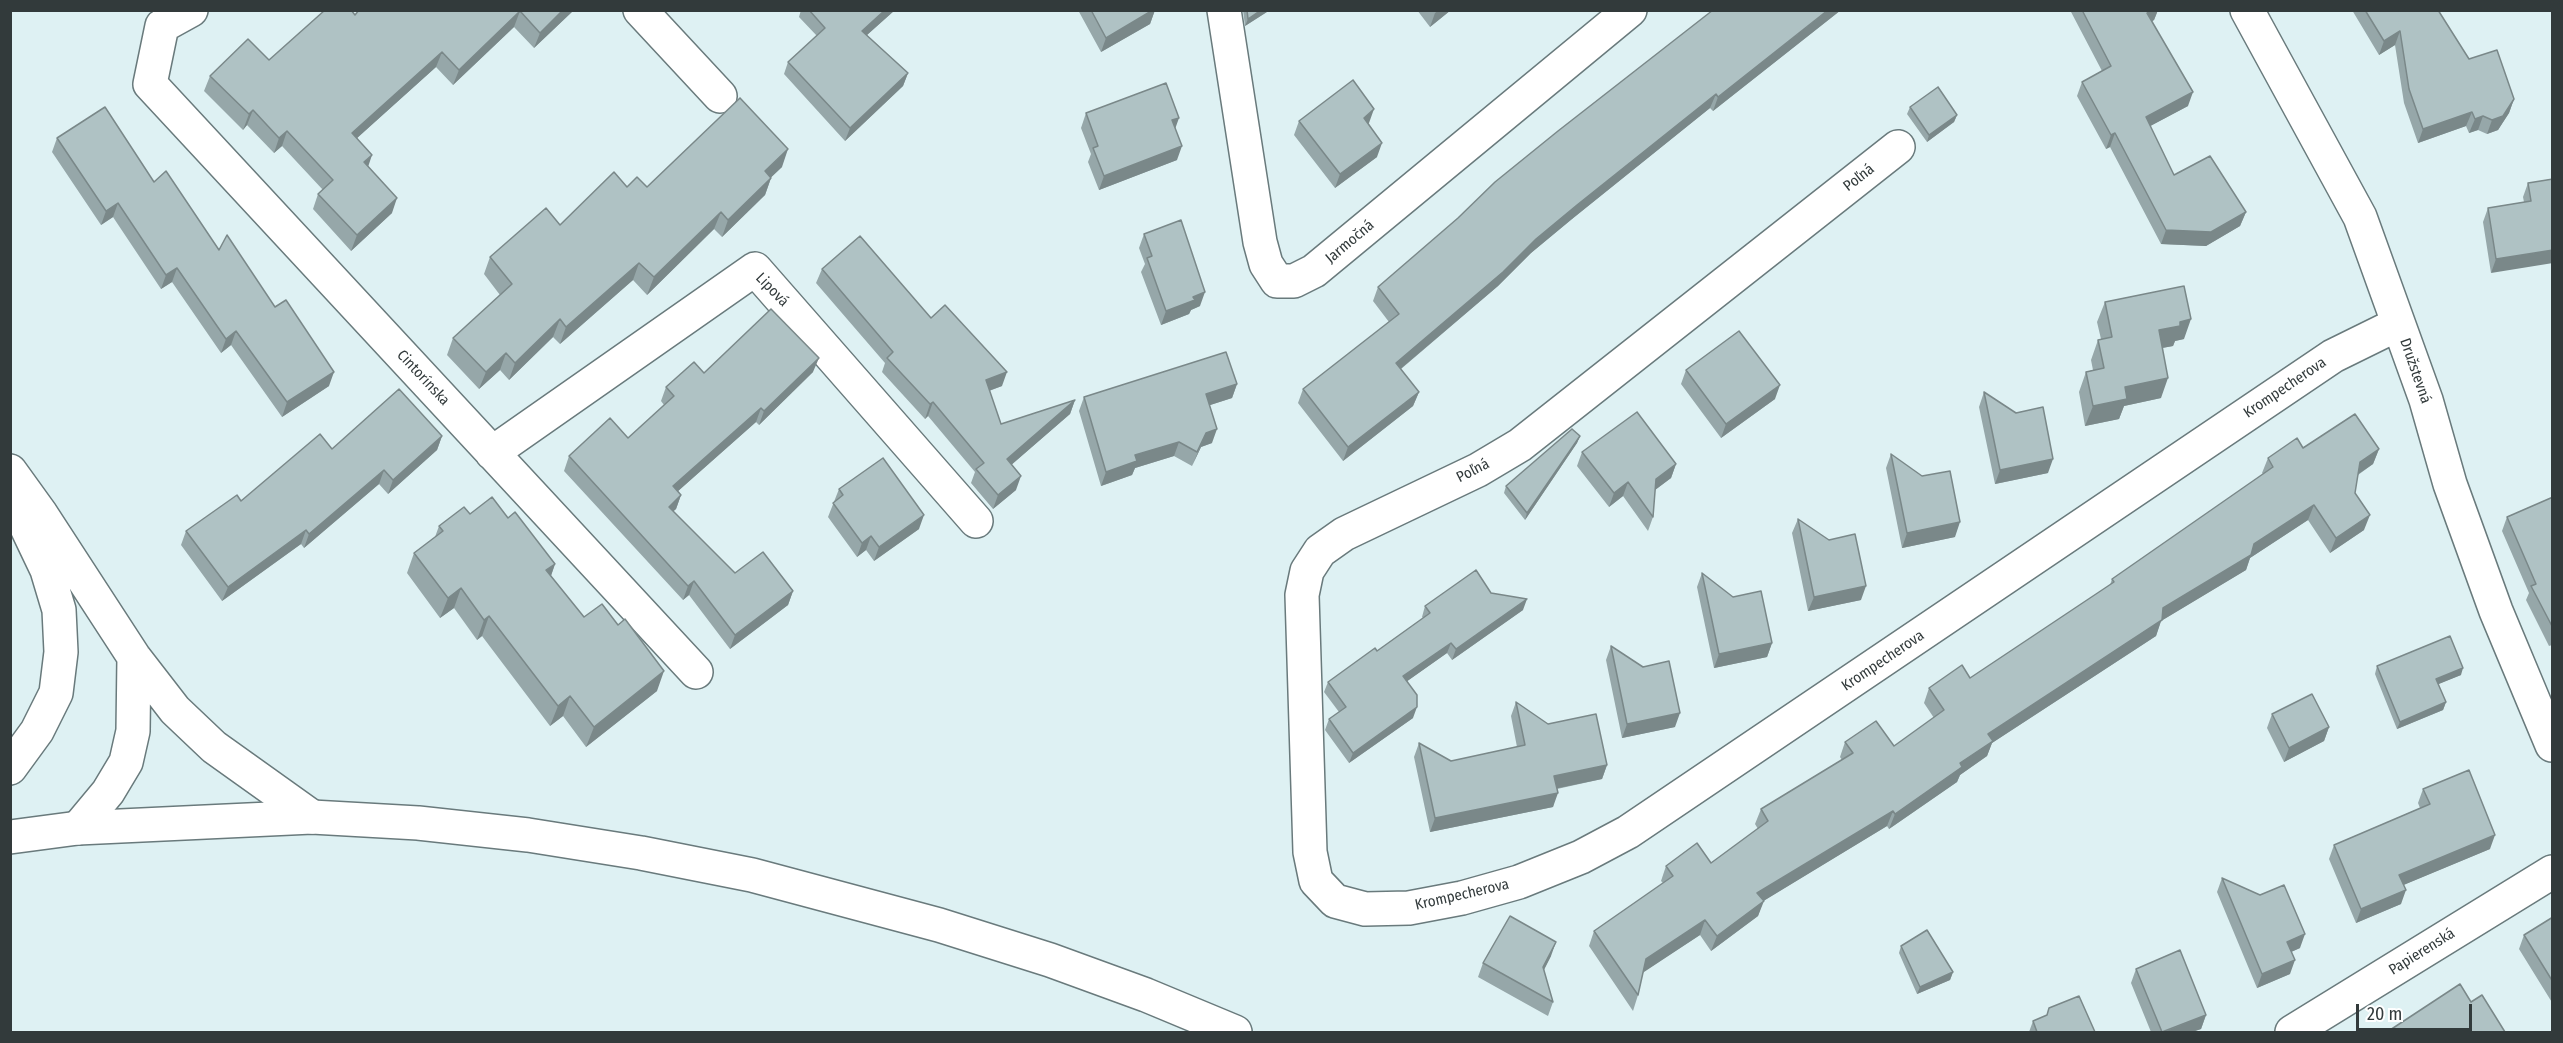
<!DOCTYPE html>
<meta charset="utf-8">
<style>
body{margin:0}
#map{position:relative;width:2563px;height:1043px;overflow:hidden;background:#def1f3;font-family:"Fira Sans Condensed",sans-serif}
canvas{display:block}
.frame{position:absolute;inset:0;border:12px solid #323a3b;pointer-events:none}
.scale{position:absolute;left:2356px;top:1004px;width:116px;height:27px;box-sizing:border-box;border:3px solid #323a3b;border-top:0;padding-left:8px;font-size:18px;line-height:21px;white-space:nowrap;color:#323a3b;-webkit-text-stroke:4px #fff;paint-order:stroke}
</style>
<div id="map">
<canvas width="2563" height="1043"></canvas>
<div class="frame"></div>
<div class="scale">20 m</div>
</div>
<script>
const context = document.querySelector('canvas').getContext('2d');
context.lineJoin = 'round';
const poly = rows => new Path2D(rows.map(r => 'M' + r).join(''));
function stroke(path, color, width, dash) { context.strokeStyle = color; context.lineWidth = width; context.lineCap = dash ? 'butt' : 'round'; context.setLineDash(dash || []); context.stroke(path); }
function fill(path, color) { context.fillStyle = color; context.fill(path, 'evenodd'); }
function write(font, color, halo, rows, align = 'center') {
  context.font = font + ' "Fira Sans Condensed",sans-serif'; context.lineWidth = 5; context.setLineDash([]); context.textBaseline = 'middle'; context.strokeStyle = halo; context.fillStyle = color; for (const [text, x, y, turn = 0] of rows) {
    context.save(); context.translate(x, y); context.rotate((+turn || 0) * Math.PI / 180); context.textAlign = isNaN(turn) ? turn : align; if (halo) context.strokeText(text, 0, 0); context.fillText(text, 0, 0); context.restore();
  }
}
const minor = poly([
 [191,10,162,26,150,84,696,672],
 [640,10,720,96],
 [1224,10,1260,242,1266,264,1277,281,1294,281,1314,271,1630,10],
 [2247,10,2360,217,2426,400,2450,484,2496,611,2552,745],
 [1898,147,1520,445,1478,470,1344,534,1320,551,1307,571,1302,595,1310,852,1316,881,1335,901,1365,909,1409,908,1462,898,1519,882,1581,857,1628,832,2333,356,2398,324],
 [492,453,755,269,976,521],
 [2292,1032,2552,872]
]);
const major = poly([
 [10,837,78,828,312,817,418,823,528,835,641,853,752,875,939,925,1050,960,1146,995,1235,1032]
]);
const highway = poly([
 [10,471,41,514,134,657,175,710,214,747,312,817],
 [10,768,37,731,56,693,61,652,59,610,47,570,26,526,15,512],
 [78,828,108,792,126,762,133,731,134,657]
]);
stroke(minor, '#697a7c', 36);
stroke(major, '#697a7c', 36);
stroke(highway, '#697a7c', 36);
stroke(minor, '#fff', 33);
stroke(major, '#fff', 33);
stroke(highway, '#fff', 33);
fill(poly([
 [359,10,574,10,534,48,514,27,453,85,436,67,357,138,368,166,392,213,351,251,313,209,318,194,323,190,282,146,274,153,247,125,243,130,204,91,210,76,269,60,355,15],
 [801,10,895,10,867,35,908,73,903,86,845,141,784,74,788,62,817,36,799,17],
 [1078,10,1155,10,1150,24,1101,52],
 [1243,10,1270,10,1245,26],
 [1417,10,1451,10,1430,27],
 [1841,10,1713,111,1710,108,1572,219,1531,253,1498,286,1401,369,1419,392,1413,406,1343,461,1298,403,1303,389,1389,322,1373,301,1378,287],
 [2070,10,2158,10,2154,20,2152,21,2188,106,2150,126,2174,175,2246,212,2240,226,2206,246,2161,244,2110,147,2106,149,2077,96,2082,82,2102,71],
 [2352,10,2440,10,2440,13,2469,59,2514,99,2509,113,2498,130,2487,134,2478,130,2469,133,2466,126,2418,143,2404,103,2395,45,2379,55],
 [1910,107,1957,115,1954,122,1927,142,1907,114],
 [1086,113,1175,128,1177,160,1099,190,1088,162,1091,154,1081,128],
 [1299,121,1369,123,1368,124,1377,157,1335,188,1294,135],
 [57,138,154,182,219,250,275,307,329,386,282,417,231,345,221,353,172,282,161,289,113,217,101,225,52,152],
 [782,167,771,177,771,178,765,195,722,237,714,229,647,295,633,280,560,344,553,337,509,380,500,370,479,389,447,355,453,338,500,295,484,274,490,257,560,225,627,187,647,187],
 [2553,179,2491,273,2483,222,2488,208,2524,202,2523,197,2528,183],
 [1144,234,1200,306,1191,310,1189,314,1161,325,1141,272,1145,264,1139,248],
 [822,269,931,318,1002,386,989,391,1001,424,1075,400,1070,414,1011,465,1016,490,993,509,971,483,975,472,928,416,925,419,882,372,885,363,816,283],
 [2105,302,2184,339,2175,341,2173,346,2162,348,2161,398,2124,406,2119,419,2085,426,2079,392,2086,372,2093,370,2091,360,2098,340,2101,339,2097,322],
 [1686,370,1775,399,1721,438,1681,384],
 [813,372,759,425,756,422,678,491,681,495,676,509,673,511,735,573,793,591,788,605,730,649,689,595,683,600,564,471,569,456,628,438,664,405,661,401,666,387,704,373],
 [1237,384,1232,398,1210,405,1212,443,1201,447,1192,466,1174,456,1135,468,1132,475,1101,486,1079,411,1084,397],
 [1984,392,2048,473,1995,484,1979,407],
 [442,436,437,450,388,494,379,484,304,548,301,544,222,601,181,545,186,531,332,449],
 [1580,436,1577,443,1525,520,1504,493,1506,486],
 [2303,448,2379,449,2373,464,2358,475,2355,493,2364,530,2330,553,2308,520,2250,558,2246,570,2161,621,2156,636,1992,743,1987,756,1960,775,1957,782,1889,829,1887,826,1763,901,1758,916,1711,951,1700,935,1643,972,1638,995,1633,1011,1589,946,1594,931,1663,883,1661,881,1666,866,1711,863,1758,829,1755,824,1761,809,1842,760,1840,757,1845,742,1894,746,1934,718,1924,703,1929,688,1970,678,2110,585,2112,579,2263,474,2262,473,2268,458],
 [1582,452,1676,464,1671,478,1655,490,1653,517,1648,531,1623,496,1609,507,1577,466],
 [1891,454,1955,537,1902,548,1886,468],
 [839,489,919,529,874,561,866,550,857,557,828,517],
 [2553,497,2553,646,2552,645,2549,646,2526,600,2529,593,2502,531,2507,517],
 [470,514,508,518,555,564,551,576,584,617,657,691,586,747,563,716,550,726,482,636,477,640,454,608,440,618,407,573,414,553,435,537,439,526],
 [1798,519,1861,600,1808,611,1792,533],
 [1702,573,1772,643,1767,657,1714,668,1697,587],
 [1491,593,1523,610,1452,660,1447,653,1407,681,1413,718,1349,763,1325,730,1329,719,1339,712,1324,692,1328,682,1377,651,1423,618,1422,617,1425,606],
 [1611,646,1675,727,1622,738,1606,660],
 [2377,666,2461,675,2438,684,2446,702,2443,710,2397,729,2375,674],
 [1516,702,1607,765,1602,779,1557,789,1553,807,1430,832,1414,757,1419,743,1451,761,1517,747,1511,716],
 [2272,714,2329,727,2324,741,2284,762,2267,728],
 [2423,789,2490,849,2403,885,2401,904,2356,923,2329,859,2334,845,2420,808,2418,803],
 [2222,878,2300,948,2291,952,2290,974,2257,988,2217,892],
 [2553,917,2553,1004,2519,949,2524,935],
 [1901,946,1953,972,1950,980,1917,994,1899,953],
 [1551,956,1544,970,1553,1002,1548,1016,1478,977,1483,963],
 [2136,969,2206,1015,2201,1029,2192,1032,2151,1032,2131,983],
 [2047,1015,2095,1032,2029,1032,2033,1021]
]), '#96a7a9');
fill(poly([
 [563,10,574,10,534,48,540,33],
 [885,10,895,10,858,43,862,31],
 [1153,10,1155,10,1150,24,1101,52,1106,38],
 [1261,10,1270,10,1245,26,1248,19],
 [1439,10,1451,10,1430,27,1435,13],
 [1828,10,1841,10,1713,111,1718,97],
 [2151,10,2158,10,2154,20,2142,27,2147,13],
 [520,11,514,27,453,85,459,70],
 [2400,31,2395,45,2379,55,2384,41],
 [442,52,436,67,346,148,352,133],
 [908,73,903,86,845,141,850,128],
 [2193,92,2188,106,2141,131,2146,117],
 [1716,94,1710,108,1572,219,1531,253,1498,286,1391,377,1396,363,1536,239,1577,205],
 [2514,99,2509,113,2498,130,2487,134,2492,120],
 [1374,109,1369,123,1359,132,1364,118],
 [253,110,247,125,243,130,249,114],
 [2472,112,2466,126,2418,143,2423,129],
 [1957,115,1954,122,1927,142,1929,135],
 [2483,116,2478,130,2469,133,2475,119],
 [1179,118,1174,132,1172,120],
 [287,131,282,146,274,153,279,138],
 [2115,133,2110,147,2106,149,2111,135],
 [1382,143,1377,157,1335,188,1340,174],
 [1182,146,1177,160,1099,190,1104,176],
 [788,149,782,167,759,189,765,171],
 [372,155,367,170,364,162],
 [771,178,765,195,722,237,728,220],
 [397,198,392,213,351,251,357,235],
 [118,203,113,217,101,225,106,211],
 [721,212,714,229,647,295,654,277],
 [2246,212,2240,226,2206,246,2161,244,2166,230],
 [2553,250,2553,263,2491,273,2496,259],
 [639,263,633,280,560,344,566,327],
 [177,268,172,282,161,289,166,275],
 [1205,292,1200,306,1191,310,1189,314,1161,325,1166,311,1193,297],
 [560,319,553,337,509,380,515,363],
 [2191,319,2184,339,2175,341,2173,346,2151,350,2159,330,2180,322],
 [236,331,231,345,221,353,226,339],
 [506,353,500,370,479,389,486,372],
 [819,358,813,372,759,425,764,411],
 [334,372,329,386,282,417,287,402],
 [1007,372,1002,386,980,394,986,380],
 [2168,378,2161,398,2124,406,2119,419,2085,426,2093,406,2125,387],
 [1237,384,1232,398,1201,408,1206,394],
 [1780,385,1775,399,1721,438,1726,424],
 [1419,392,1413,406,1343,461,1348,447],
 [1075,400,1070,414,1002,473,1007,459],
 [933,402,928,416,925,419,930,404],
 [761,408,756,422,668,500,673,486],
 [1217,429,1212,443,1201,447,1192,466,1206,433],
 [442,436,437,450,388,494,393,480],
 [1580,436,1577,443,1525,520,1527,513],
 [1179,442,1174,456,1135,468,1132,475,1101,486,1106,472,1135,455],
 [2379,449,2373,464,2354,477,2360,462],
 [2053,459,2048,473,1995,484,2000,470],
 [1676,464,1671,478,1651,493,1656,479],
 [384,470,379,484,304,548,309,534],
 [1021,476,1016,490,993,509,998,495],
 [1628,482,1623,496,1609,507,1614,493],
 [681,495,676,509,663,521,669,507],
 [2314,505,2308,520,2250,558,2246,570,2161,621,2156,636,1992,743,1987,756,1960,775,1957,782,1889,829,1895,814,1960,763,1988,734,2163,608,2254,544],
 [924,515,919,529,874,561,879,547],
 [2370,515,2364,530,2330,553,2336,538],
 [1960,522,1955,537,1902,548,1907,533],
 [306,530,301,544,222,601,228,587],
 [871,536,866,550,857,557,862,543],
 [555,564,548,584,546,570],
 [694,581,689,595,683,600,688,586],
 [1866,586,1861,600,1808,611,1814,597],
 [461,588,454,608,440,618,448,598],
 [793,591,788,605,730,649,735,635],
 [1527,599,1523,610,1452,660,1456,649],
 [489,616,482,636,477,640,484,620],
 [1451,643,1447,653,1399,687,1403,676],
 [1772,643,1767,657,1714,668,1719,654],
 [2463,668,2461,675,2434,686,2436,679],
 [664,671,657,691,586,747,594,727],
 [570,696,563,716,550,726,558,706],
 [2446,702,2443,710,2397,729,2400,722],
 [1417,707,1413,718,1349,763,1353,753],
 [1680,713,1675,727,1622,738,1627,724],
 [2329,727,2324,741,2284,762,2289,748],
 [1607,765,1602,779,1549,790,1554,776],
 [1558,793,1553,807,1430,832,1435,818],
 [1893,811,1887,826,1752,908,1757,893],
 [2495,835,2490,849,2394,889,2399,875],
 [2406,890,2401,904,2356,923,2361,909],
 [1764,901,1758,916,1711,951,1717,936],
 [1705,920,1700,935,1641,974,1646,959],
 [2305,934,2300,948,2282,956,2287,942],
 [1556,942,1551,956,1538,981,1543,967],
 [2295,960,2290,974,2257,988,2262,974],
 [1953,972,1950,980,1917,994,1920,987],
 [2206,1015,2201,1029,2192,1032,2164,1032]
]), '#7a8889');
const building = poly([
 [325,10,351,10,355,15,359,10,563,10,540,33,520,11,459,70,442,52,352,133,372,155,364,162,397,198,357,235,318,194,333,180,287,131,279,138,253,110,249,114,210,76,248,39,269,60,325,10],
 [809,10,885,10,862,31,908,73,850,128,788,62,825,28,809,10],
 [1091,10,1153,10,1106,38,1091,10],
 [1247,10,1261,10,1248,19,1247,10],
 [1713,10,1828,10,1718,97,1716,94,1577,205,1536,239,1503,272,1396,363,1419,392,1348,447,1303,389,1399,314,1378,287,1458,218,1495,182,1558,131,1713,10],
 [2082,10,2151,10,2147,13,2193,92,2146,117,2174,175,2210,156,2246,212,2211,232,2166,230,2115,133,2111,135,2082,82,2111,66,2082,10],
 [2365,10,2438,10,2469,59,2497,50,2514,99,2503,116,2492,120,2483,116,2475,119,2472,112,2423,129,2409,89,2400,31,2384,41,2365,10],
 [1353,80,1374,109,1364,118,1382,143,1340,174,1299,121,1353,80],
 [1166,83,1179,118,1172,120,1182,146,1104,176,1093,148,1098,146,1086,113,1166,83],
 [1938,87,1957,115,1929,135,1910,107,1938,87],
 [740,98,788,149,765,171,771,178,728,220,721,212,654,277,639,263,566,327,560,319,515,363,506,353,486,372,453,338,512,284,490,257,546,208,560,225,614,172,627,187,637,177,647,187,740,98],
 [105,107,154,182,166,171,219,250,227,235,275,307,286,300,334,372,287,402,236,331,226,339,177,268,166,275,118,203,106,211,57,138,105,107],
 [2553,179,2553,250,2496,259,2488,208,2531,201,2528,183,2553,179],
 [1181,220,1205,292,1193,297,1195,300,1166,311,1147,258,1152,256,1144,234,1181,220],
 [860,236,931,318,945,305,1007,372,986,380,1001,424,1075,400,1007,459,1021,476,998,495,976,469,984,463,933,402,930,404,887,358,893,352,822,269,860,236],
 [2184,286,2191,319,2180,322,2180,326,2159,330,2168,378,2125,387,2127,399,2093,406,2086,372,2104,368,2098,340,2112,337,2105,302,2184,286],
 [771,309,819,358,764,411,761,408,673,486,681,495,669,507,735,573,763,552,793,591,735,635,694,581,688,586,569,456,610,418,628,438,674,396,666,387,694,362,704,373,771,309],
 [1739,331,1780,385,1726,424,1686,370,1739,331],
 [1226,352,1237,384,1206,394,1217,429,1206,433,1197,452,1179,442,1135,455,1137,461,1106,472,1084,397,1226,352],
 [399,389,442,436,393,480,384,470,309,534,306,530,228,587,186,531,237,495,241,501,320,434,332,449,399,389],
 [1984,392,2016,413,2043,407,2053,459,2000,470,1984,392],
 [1637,412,1676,464,1656,479,1653,517,1628,482,1614,493,1582,452,1637,412],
 [2355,414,2379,449,2360,462,2355,493,2370,515,2336,538,2314,505,2254,544,2251,555,2163,608,2162,620,1988,734,1993,741,1960,763,1962,767,1895,814,1893,811,1757,893,1764,901,1717,936,1705,920,1646,959,1638,995,1594,931,1673,876,1666,866,1697,843,1711,863,1768,821,1761,809,1853,753,1845,742,1876,721,1894,746,1944,710,1929,688,1962,665,1970,678,2114,582,2112,579,2273,467,2268,458,2297,438,2303,448,2355,414],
 [1572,429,1580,436,1527,513,1506,486,1572,429],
 [1891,454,1922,476,1950,471,1960,522,1907,533,1891,454],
 [883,458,924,515,879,547,871,536,862,543,833,503,843,495,839,489,883,458],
 [492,497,508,518,515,512,555,564,546,570,584,617,602,604,618,625,625,619,664,671,594,727,570,696,558,706,489,616,484,620,461,588,448,598,414,553,443,531,439,526,464,507,470,514,492,497],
 [2553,497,2553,628,2531,586,2536,584,2507,517,2553,497],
 [1798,519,1829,540,1855,534,1866,586,1814,597,1798,519],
 [1476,570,1491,593,1527,599,1456,649,1451,643,1403,676,1417,695,1417,707,1353,753,1329,719,1346,707,1328,682,1375,648,1377,651,1430,613,1425,606,1476,570],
 [1702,573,1733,597,1761,591,1772,643,1719,654,1702,573],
 [2450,636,2463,668,2436,679,2446,702,2400,722,2377,666,2450,636],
 [1611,646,1643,667,1669,661,1680,713,1627,724,1611,646],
 [2312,694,2329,727,2289,748,2272,714,2312,694],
 [1516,702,1548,724,1596,714,1607,765,1554,776,1558,793,1435,818,1419,743,1451,761,1525,745,1516,702],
 [2469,770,2495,835,2399,875,2406,890,2361,909,2334,845,2430,804,2423,789,2469,770],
 [2222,878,2260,895,2284,885,2305,934,2287,942,2295,960,2262,974,2222,878],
 [1510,916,1556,942,1543,967,1553,1002,1483,963,1510,916],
 [2553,917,2553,982,2524,935,2553,917],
 [1927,930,1953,972,1920,987,1901,946,1927,930],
 [2180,950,2206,1015,2162,1032,2136,969,2180,950],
 [2460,984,2471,1002,2482,995,2505,1032,2387,1032,2460,984],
 [2079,996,2095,1032,2037,1032,2033,1021,2047,1015,2049,1008,2079,996]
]);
fill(building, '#afc2c4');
stroke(building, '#7a8889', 1.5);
write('15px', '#323a3b', '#fff', [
 ["Poľná",1859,178,-38],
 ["Jarmočná",1350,242,-40],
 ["Lipová",772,290,46],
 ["Družstevná",2415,371,71],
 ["Cintorínska",423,378,47],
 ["Krompecherova",2285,388,-34],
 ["Poľná",1473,471,-27],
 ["Krompecherova",1883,661,-34],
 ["Krompecherova",1462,895,-13],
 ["Papierenská",2422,952,-32]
]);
</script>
